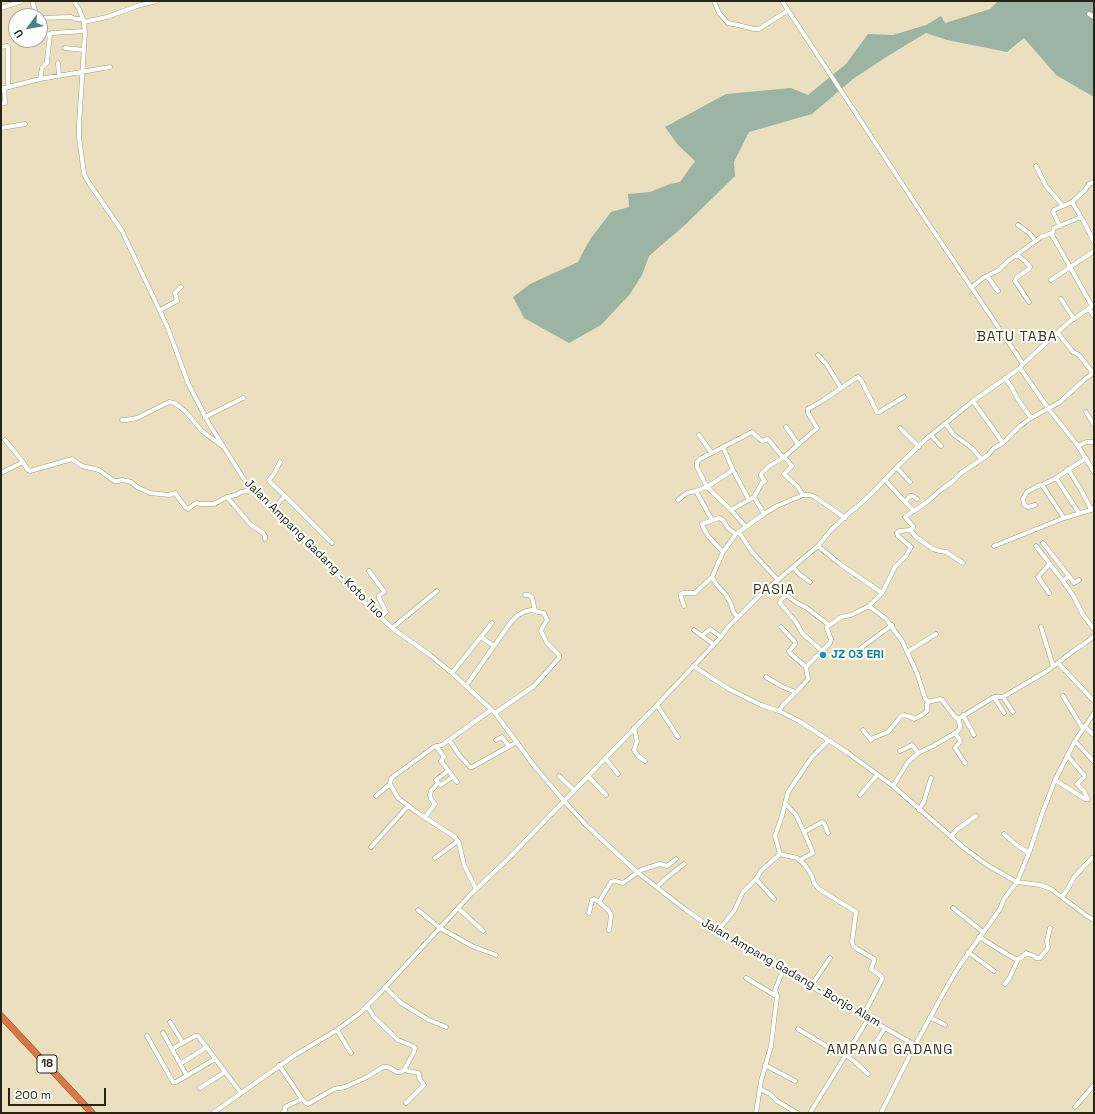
<!DOCTYPE html>
<style>
body{margin:0}
#map{position:relative;width:1095px;height:1114px;overflow:hidden;background:#eae0bf;font-family:"Space Grotesk",sans-serif}
canvas{display:block}
.frame{position:absolute;inset:0;border:2px solid #272317;pointer-events:none}
.north{position:absolute;left:8px;top:8px;width:40px;height:40px;box-sizing:border-box;background:#fff;border:1px solid #a9a7a2;border-radius:50%;rotate:238deg;font-size:11px;font-weight:700;line-height:16px;text-align:center;color:#272317}
.north::after{content:'';display:block;margin:auto;width:14px;height:18px;background:#3f878a;clip-path:polygon(50% 0,100% 100%,50% 72%,0 100%)}
.scale{position:absolute;left:8px;top:1088px;width:98px;height:18px;box-sizing:border-box;border:2px solid #272317;border-top:0;padding-left:5px;font-size:12px;line-height:14px;white-space:nowrap;color:#272317;-webkit-text-stroke:3px #fff;paint-order:stroke}
</style>
<div id="map">
<canvas width="1095" height="1114"></canvas>
<div class="frame"></div>
<div class="north">U</div>
<div class="scale">200 m</div>
</div>
<script>
const context = document.querySelector('canvas').getContext('2d');
context.lineJoin = 'round';
function fill(path, color) { context.fillStyle = color; context.fill(path, 'evenodd'); }
const poly = rows => new Path2D(rows.map(r => 'M' + r).join(''));
function stroke(path, color, width, dash) { context.strokeStyle = color; context.lineWidth = width; context.lineCap = dash ? 'butt' : 'round'; context.setLineDash(dash || []); context.stroke(path); }
function write(font, color, halo, rows, align = 'center') {
  context.font = font + ' "Space Grotesk",sans-serif'; context.lineWidth = 4; context.setLineDash([]); context.textBaseline = 'middle'; context.strokeStyle = halo; context.fillStyle = color; for (const [text, x, y, turn = 0] of rows) {
    context.save(); context.translate(x, y); context.rotate((+turn || 0) * Math.PI / 180); context.textAlign = isNaN(turn) ? turn : align; if (halo) context.strokeText(text, 0, 0); context.fillText(text, 0, 0); context.restore();
  }
}
fill(poly([
 [998,1,1094,1,1094,97,1056,75,1024,38,1007,52,947,40,926,33,891,54,853,79,812,114,749,132,734,162,735,176,686,224,649,256,642,275,630,294,601,325,569,343,524,318,513,297,530,284,578,262,584,250,591,238,611,212,629,207,628,194,650,192,670,184,680,182,695,161,678,145,665,127,726,94,791,88,808,95,846,64,868,34,893,35,926,25,941,16,945,23,990,9]
]), '#9cb4a3');
const minor = poly([
 [32,1,37,16],
 [74,1,79,9,83,19,85,31,79,125,79,137,84,174,89,183,122,231,167,326,188,383,208,422,247,484,292,528,362,600,392,628,430,655,452,673,495,713,535,767,564,801,587,826,637,872,686,910,717,932,745,949,915,1045],
 [714,1,719,13,728,23,738,25,754,29,759,29,787,11],
 [782,1,924,217,1023,364],
 [1,8,22,1],
 [1089,14,1094,17],
 [40,18,71,17,75,19,83,19],
 [84,22,107,17,137,6,157,1],
 [40,33,42,35,50,34],
 [1,47,7,46,8,47,8,87],
 [65,48,84,50],
 [58,63,59,76],
 [40,79,42,68,47,63,47,61,50,34,52,33,85,31],
 [1,89,40,79,110,67],
 [1,104,5,103,4,88],
 [1,128,25,124],
 [1036,166,1046,186,1063,206],
 [1094,182,1089,184,1085,190,1072,202,1084,222,1094,242],
 [1081,217,1054,228,1052,235,1092,306],
 [1018,225,1029,233,1036,241],
 [1060,226,1053,212,1054,210,1072,202],
 [1017,255,1025,261,1030,267,1029,269,1017,277,1015,281,1029,302],
 [987,276,998,291],
 [1051,280,1094,251],
 [972,287,983,278,999,270,1008,261,1041,237,1052,233],
 [1061,299,1074,319],
 [1089,309,1094,316],
 [160,310,177,301,175,293,181,287],
 [1058,333,1073,352,1079,355,1093,373],
 [818,355,827,365,841,388],
 [1020,368,1048,408,1078,446,1094,472],
 [1005,378,1012,388,1017,398,1031,418],
 [973,401,1003,443],
 [1086,412,1094,425],
 [205,417,243,398],
 [122,420,126,420,137,418,169,402,174,403,180,407,186,412,202,431,222,446],
 [946,424,953,434,973,449,981,459],
 [786,427,798,444],
 [900,428,919,447],
 [699,435,706,445,712,453],
 [931,435,941,446],
 [5,440,23,462],
 [1078,446,1086,442,1094,442],
 [723,447,733,470,749,500],
 [280,462,274,474,269,480,270,482,285,496,332,543],
 [897,468,910,482],
 [1068,469,1081,490,1091,509],
 [1,473,23,462,27,469,30,471,72,459,82,466,99,470,114,481,118,481,122,480,127,481,131,482,137,487,150,493,169,495,175,493,186,508,188,509,196,503,201,504,214,504,227,497,236,495,241,492,253,490],
 [1056,478,1079,513],
 [885,480,905,502,914,511],
 [227,497,250,524,263,533,265,536,265,539],
 [754,497,764,514],
 [678,500,687,493,696,491],
 [905,502,910,496,913,496,917,499],
 [1035,505,1028,507,1026,506,1024,504,1023,499,1027,492,1038,486,1042,485],
 [273,509,285,496],
 [731,510,754,497,762,483,765,481,761,476,761,474,768,467,784,457,816,429,817,428,808,413,808,409,822,401,856,378,858,377,861,380,877,412,879,412,904,397],
 [1064,518,1042,485,1056,478,1086,458],
 [712,520,696,491,707,487,733,470],
 [746,527,731,510,707,487,697,467,697,462,700,459,752,432,762,441,768,439,780,454,787,460,792,466,784,474,798,487,803,495],
 [910,530,916,537,933,549,940,551,946,552,963,563],
 [739,532,752,552,778,580],
 [1043,543,1069,576,1063,581],
 [818,546,840,564,882,593],
 [994,546,1064,518,1094,509],
 [1036,546,1063,581,1074,597,1083,615,1094,629],
 [723,552,708,536,703,527,702,524,719,518,723,520,728,528,736,534],
 [793,567,799,574,810,582],
 [369,571,383,590,384,592,379,596,379,598,386,612,380,617],
 [1069,576,1074,583,1079,580],
 [771,587,786,595,797,603,807,608,829,625],
 [1049,593,1038,577,1044,570,1050,564],
 [525,595,529,595,532,597,535,611],
 [786,595,781,600,780,603,796,622,802,633,822,651],
 [684,606,681,597,681,594,684,593,695,593,712,577],
 [869,606,886,619,902,641,917,673,925,698,928,702,940,699,942,700,955,717,958,719,960,725,960,728,957,732,933,746,918,753,908,762,893,786],
 [737,617,733,611,731,604,726,595,716,584,712,577,723,552,736,534,764,514,777,506,803,495,810,495,815,497,845,518],
 [781,627,795,642,795,644,789,651,790,653,806,667],
 [1041,627,1053,666],
 [392,628,437,591],
 [694,630,713,644],
 [702,636,710,629,721,637],
 [481,637,494,646],
 [861,648,892,625],
 [907,652,936,634],
 [1058,663,1094,701],
 [693,666,729,689,761,705,779,711,799,721,848,753,893,786,964,848,987,865,1017,882,1040,885,1051,889,1087,916,1094,920],
 [452,673,492,623],
 [766,677,783,687,795,692],
 [466,686,494,646,511,622,518,615,526,611,532,610,538,612,544,613,547,620,542,628,541,631,547,643,559,655,559,658,534,686,495,713],
 [1063,696,1083,729],
 [994,697,1004,713],
 [1003,697,1013,712],
 [657,705,678,737],
 [779,711,783,705,802,686,808,679,806,667,830,643,831,639,827,629,827,627,841,617,851,615,869,606,882,593,895,567,906,556,911,547,898,536,897,533,899,531,910,530,913,528,913,526,905,517,927,502,942,489,952,482,961,473,988,455,994,448,1003,443,1020,426,1031,418,1060,402,1084,380,1094,372],
 [963,715,974,735],
 [958,719,994,697,1003,697,1047,671,1076,649,1084,644,1094,636],
 [1084,726,1094,735],
 [634,728,637,741,634,750,638,756,645,761],
 [863,730,871,740,873,738,888,732,901,716,904,715,911,717,914,719,922,715,927,711,927,704,928,702],
 [955,733,960,740,960,742,955,748,965,763],
 [449,740,460,756,470,767,472,767,517,742],
 [496,740,502,737,509,746],
 [1075,741,1094,762],
 [436,746,444,757,441,761,457,782],
 [900,751,912,745,918,753],
 [1067,755,1084,775,1084,777,1077,784,1084,791,1088,799],
 [605,758,618,774],
 [559,776,574,790],
 [588,776,606,795],
 [1055,780,1085,799,1088,799],
 [438,783,441,785,452,777],
 [860,795,877,775],
 [376,796,390,784],
 [785,803,796,815,804,832,822,822,824,823,828,833],
 [919,810,924,801,931,778],
 [425,817,435,804,431,799,430,795,431,791,438,783,436,780,448,771],
 [1004,834,1015,844,1029,853],
 [951,837,956,830,976,816],
 [371,847,408,806],
 [780,854,797,858,805,865,812,876,814,883,819,889,856,912,852,942,854,947,874,959,874,961,871,969,881,976,882,979,863,1016],
 [435,858,458,841],
 [800,860,813,853,804,832],
 [756,879,774,899],
 [657,887,665,879,684,864],
 [476,889,464,865,459,843,455,837,418,813,398,798,390,784,391,779,394,776,434,747,442,745,491,710],
 [1062,897,1069,887,1074,877,1092,858],
 [458,908,483,931],
 [953,908,983,932],
 [418,910,440,928,472,946,496,955],
 [589,913,592,900,594,899,599,902],
 [609,930,611,916,610,913,608,910,599,902,611,882,615,881,623,883,641,870,660,864,667,866,676,859],
 [717,932,734,911,743,892,756,879,761,871,780,854,775,836,782,816,788,792,812,757,828,741],
 [979,937,1015,959,1018,959,1021,958,1026,953,1034,956,1036,958,1040,958,1048,948,1047,941,1050,928],
 [968,952,994,971],
 [746,978,776,996],
 [1005,984,1010,977,1018,959],
 [811,986,830,958],
 [385,987,401,1003,429,1020,446,1027],
 [930,1017,945,1025],
 [170,1022,183,1043],
 [798,1029,826,1046,846,1055,854,1061,868,1074],
 [337,1030,351,1053],
 [163,1033,187,1076],
 [147,1036,173,1082,176,1082,215,1059],
 [876,1042,885,1048],
 [872,1048,885,1028],
 [172,1049,195,1036,198,1036,241,1093],
 [180,1064,207,1047],
 [279,1065,302,1099,306,1103,308,1104,334,1089,345,1087,367,1077,383,1067,388,1067,397,1072,401,1072,404,1070,414,1052,415,1048,413,1046,398,1040,374,1017,367,1006],
 [765,1065,795,1081],
 [404,1070,418,1073,419,1074,419,1078,424,1085,406,1103],
 [200,1088,225,1072],
 [760,1089,770,1094,777,1101,797,1113],
 [1075,1107,1094,1085],
 [213,1113,295,1055,337,1030,360,1013,380,993,471,894,507,860,657,705,721,637,728,627,760,595,818,546,830,531,850,512,857,507,873,492,900,464,926,439,973,401,1020,368,1022,365,1069,322,1094,305],
 [282,1113,285,1111,285,1107,302,1099],
 [756,1113,761,1081,771,1046,777,996,775,990,783,970],
 [810,1113,868,1019],
 [881,1113,915,1045,949,983,960,965,1000,909,1004,899,1017,882,1029,853,1042,814,1055,780,1075,741,1094,713]
]);
const highway = poly([
 [1,1016,92,1113]
]);
stroke(minor, '#a59c7d', 5);
stroke(highway, '#9c5a36', 7);
stroke(minor, '#fff', 4);
stroke(highway, '#db7746', 6);
for (const [x, y, r, color] of [
 [823,655,4,"#0f9aa8"]
]) { const dot = new Path2D(); dot.arc(x, y, r, 0, 2 * Math.PI); context.fillStyle = color; context.fill(dot); stroke(dot, '#fff', 1.5); }
for (const [x, y, w] of [
 [47,1064,20]
]) { const box = new Path2D(); box.roundRect(x - w / 2, y - 9, w, 18, 3); context.fillStyle = '#fff'; context.fill(box); stroke(box, '#272317', 1); }
write('bold 11px', '#272317', null, [
 ["18",47,1064]
]);
write('12px', '#272317', '#fff', [
 ["Jalan Ampang Gadang - Koto Tuo",314,549,45],
 ["Jalan Ampang Gadang - Bonjo Alam",791,973,30]
]);
write('bold 12px', '#0d838f', '#fff', [
 ["JZ 03 ERI",831,655]
], 'left');
context.letterSpacing = '1px';
write('14px', '#3d3418', '#fff', [
 ["BATU TABA",1017,337],
 ["PASIA",774,590],
 ["AMPANG GADANG",890,1050]
]);
context.letterSpacing = '0px';
</script>
